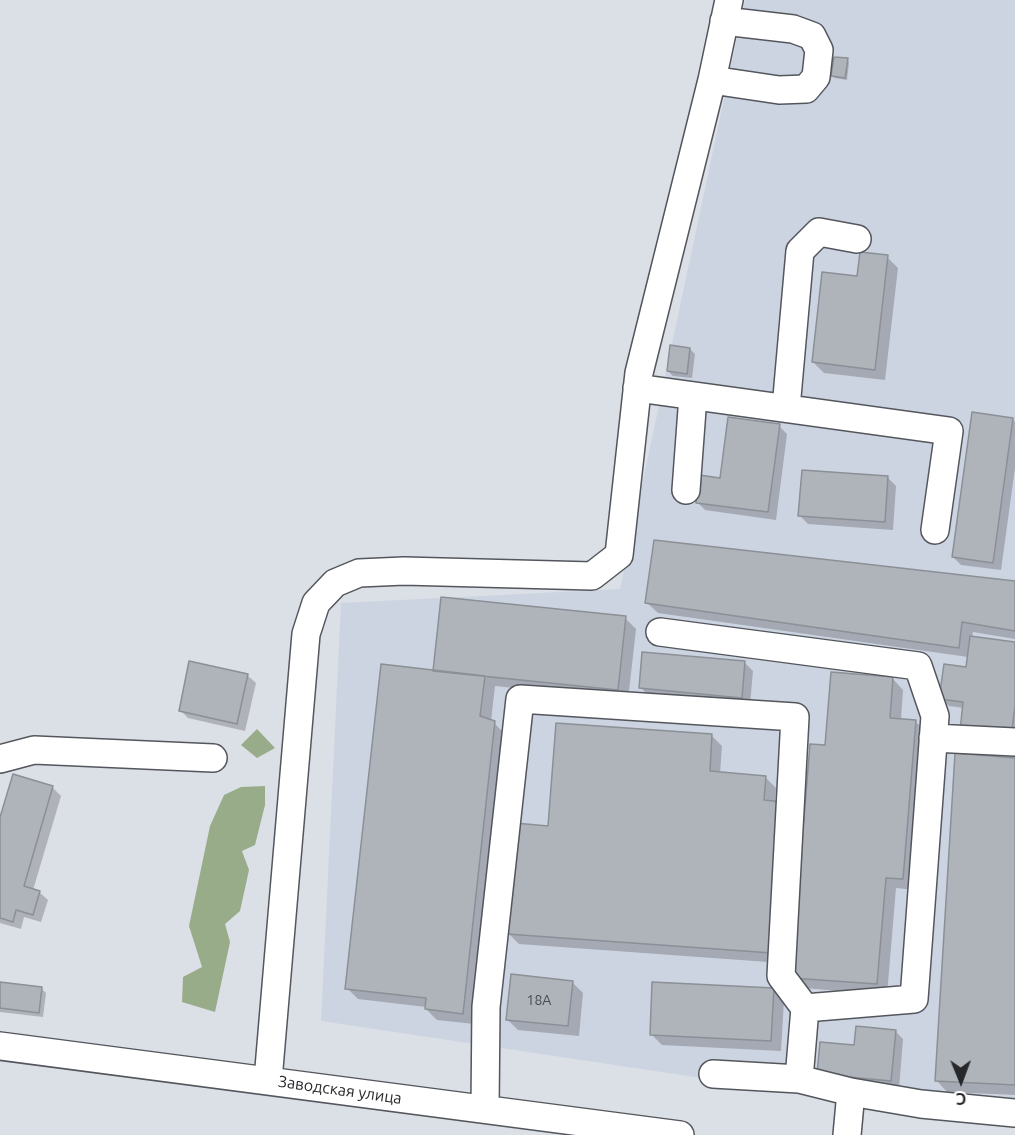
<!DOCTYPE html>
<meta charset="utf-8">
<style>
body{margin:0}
#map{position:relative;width:1015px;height:1135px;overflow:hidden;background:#dbdfe6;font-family:Ubuntu,sans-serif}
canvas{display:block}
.north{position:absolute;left:931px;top:1051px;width:60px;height:60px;-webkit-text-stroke:4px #fff;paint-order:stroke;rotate:179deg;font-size:16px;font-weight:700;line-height:24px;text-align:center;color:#27282b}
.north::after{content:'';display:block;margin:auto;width:21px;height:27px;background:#27282b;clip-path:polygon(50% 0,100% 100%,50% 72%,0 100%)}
</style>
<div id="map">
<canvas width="1015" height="1135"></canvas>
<div class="north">С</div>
</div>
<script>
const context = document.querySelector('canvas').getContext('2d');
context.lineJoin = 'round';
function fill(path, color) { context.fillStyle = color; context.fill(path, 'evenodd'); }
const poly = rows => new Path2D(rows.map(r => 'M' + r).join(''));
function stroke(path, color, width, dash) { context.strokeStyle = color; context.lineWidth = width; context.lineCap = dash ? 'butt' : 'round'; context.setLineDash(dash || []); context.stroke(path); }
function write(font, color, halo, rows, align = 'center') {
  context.font = font + ' Ubuntu,sans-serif'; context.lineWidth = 6; context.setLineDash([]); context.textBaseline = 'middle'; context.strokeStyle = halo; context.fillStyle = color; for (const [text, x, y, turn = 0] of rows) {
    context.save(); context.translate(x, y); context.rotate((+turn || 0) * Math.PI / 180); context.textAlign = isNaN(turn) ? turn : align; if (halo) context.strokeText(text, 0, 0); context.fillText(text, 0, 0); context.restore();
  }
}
fill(poly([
 [745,0,1015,0,1015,1125,321,1021,341,603,620,589]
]), '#cdd4e1');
fill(poly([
 [257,729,275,748,257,758,241,745],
 [265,786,265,805,255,845,242,851,249,870,240,911,225,924,230,942,215,1012,182,1002,183,977,202,967,189,926,210,826,224,795,241,787]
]), '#99ac89');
fill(poly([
 [847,60,849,62,847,80,835,78,833,76],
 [887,257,898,268,885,380,824,373,813,362,858,277],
 [690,349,695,354,692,378,673,376,668,371],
 [1013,419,1015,422,1015,468,1001,570,961,565,953,557],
 [779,426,787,434,776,520,705,510,697,502],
 [888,478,896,486,893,530,808,524,800,516],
 [1015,583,1015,639,973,632,972,638,1015,643,1015,744,964,708,949,706,941,698,967,668,968,657,658,613,647,603],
 [625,618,636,629,628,700,495,686,491,721,494,723,505,734,474,1024,437,1020,426,1009,426,1007,358,999,347,988,435,672],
 [745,663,753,671,750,705,649,696,641,688],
 [247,675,256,683,245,731,188,718,180,710],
 [893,679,903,690,901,720,915,721,926,732,914,890,896,888,887,995,804,988,793,977,827,747],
 [712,736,722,746,720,774,765,777,776,788,775,803,782,963,519,944,508,933,550,828],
 [1015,759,1015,1095,947,1092,937,1081],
 [14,776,53,788,61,796,33,890,39,892,48,900,41,922,24,917,21,929,0,923,0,823],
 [572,982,583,993,579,1036,518,1030,507,1019],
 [0,983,41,988,46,993,43,1017,0,1012],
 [773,990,784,1000,781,1051,662,1045,651,1034],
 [895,1031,903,1039,899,1089,826,1082,855,1047]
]), '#0003');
const building = poly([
 [834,57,848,58,845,78,831,76,834,57],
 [860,252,888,255,875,370,812,362,822,272,857,276,860,252],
 [670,345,690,348,687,374,667,371,670,345],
 [972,412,1013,418,993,563,952,557,972,412],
 [728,417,780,424,768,512,696,503,699,475,720,478,728,417],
 [802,470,888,476,885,522,798,516,802,470],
 [654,540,1015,581,1015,631,962,622,959,648,645,603,654,540],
 [441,597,626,616,618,690,433,671,441,597],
 [970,636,1015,642,1015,706,1011,737,960,731,963,702,939,699,944,664,966,667,970,636],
 [642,652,745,661,742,698,639,688,642,652],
 [189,661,248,674,237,724,179,711,189,661],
 [381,664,485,676,480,716,495,721,463,1014,425,1009,426,998,345,989,381,664],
 [831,672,893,677,890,718,916,720,903,879,886,878,877,984,791,978,810,744,825,745,831,672],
 [556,723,712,734,710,771,766,776,764,800,783,802,772,953,507,934,515,823,548,826,556,723],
 [955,753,1015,758,1015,1085,935,1081,955,753],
 [13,774,53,786,24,886,40,891,33,915,16,910,13,922,0,918,0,817,13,774],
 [511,974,573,981,568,1026,506,1020,511,974],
 [0,982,42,987,39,1013,0,1008,0,982],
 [652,982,774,988,771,1041,650,1035,652,982],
 [856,1026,896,1030,891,1081,817,1074,820,1042,854,1045,856,1026]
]);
fill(building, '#afb3ba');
stroke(building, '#8b8f96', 1.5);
const minor = poly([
 [712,80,779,90,806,89,816,77,819,50,812,36,793,29,724,21],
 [637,388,949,431,935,530],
 [786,408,800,251,819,232,857,239],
 [686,490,693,396],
 [660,632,918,666,935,716,914,999,805,1008],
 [933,738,1015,742],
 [0,759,34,750,213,758],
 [0,1046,680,1135],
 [799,1079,851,1092],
 [268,1080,306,634,316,603,335,583,359,573,404,571,592,576,619,555,639,373,712,80,729,0],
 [485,1109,486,1007,520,699,795,717,781,976,805,1008,799,1079,713,1074],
 [847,1135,851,1092,921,1104,1015,1113]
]);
stroke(minor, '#53565c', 30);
stroke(minor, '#fff', 27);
write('14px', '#494b4f', null, [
 ["18А",539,1000]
]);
write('16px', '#27282b', '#fff', [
 ["Заводская улица",340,1090,8]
]);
</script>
